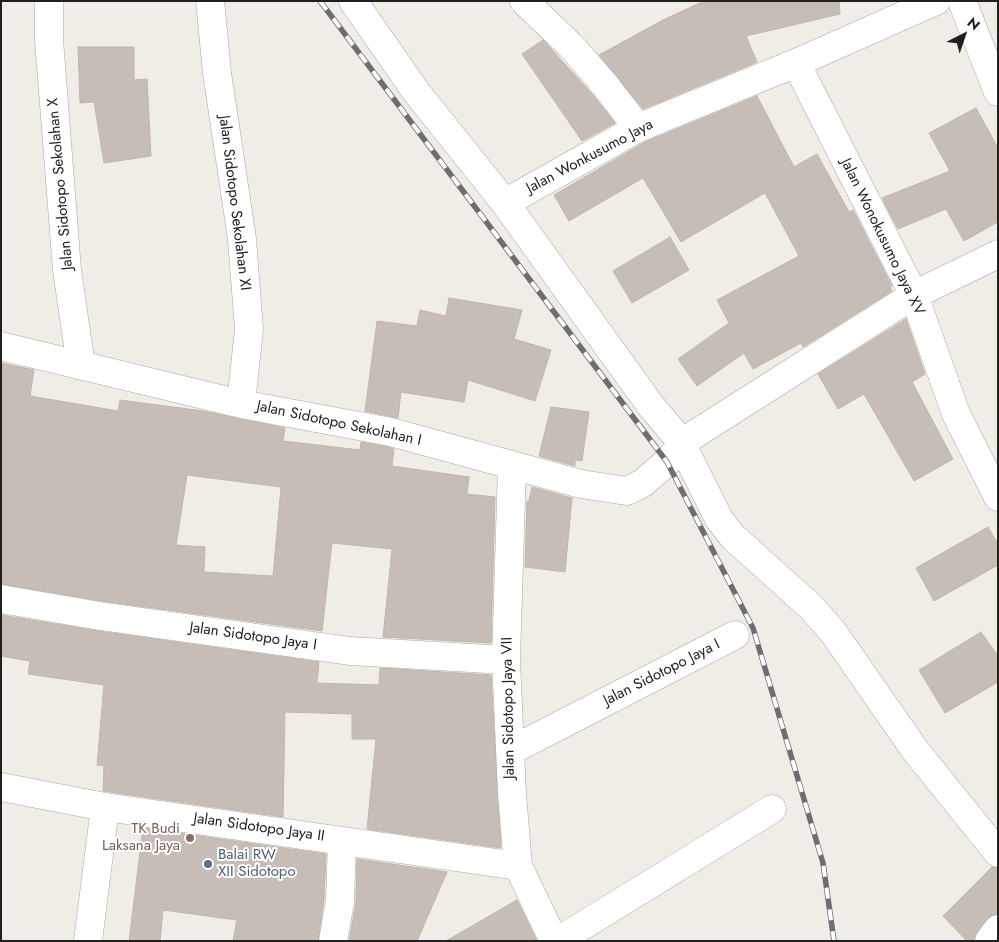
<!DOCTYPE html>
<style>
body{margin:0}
#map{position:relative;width:999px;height:942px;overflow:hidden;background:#f0ede7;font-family:Jost,sans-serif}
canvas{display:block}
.frame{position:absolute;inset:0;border:2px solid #202020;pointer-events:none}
.north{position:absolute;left:939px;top:10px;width:50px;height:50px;-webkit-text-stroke:4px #fff;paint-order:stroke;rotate:41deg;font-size:14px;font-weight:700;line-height:20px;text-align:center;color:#202020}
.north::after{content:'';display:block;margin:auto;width:18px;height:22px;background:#202020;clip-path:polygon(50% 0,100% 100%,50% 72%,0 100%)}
</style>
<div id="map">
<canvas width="999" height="942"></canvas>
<div class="frame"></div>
<div class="north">N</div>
</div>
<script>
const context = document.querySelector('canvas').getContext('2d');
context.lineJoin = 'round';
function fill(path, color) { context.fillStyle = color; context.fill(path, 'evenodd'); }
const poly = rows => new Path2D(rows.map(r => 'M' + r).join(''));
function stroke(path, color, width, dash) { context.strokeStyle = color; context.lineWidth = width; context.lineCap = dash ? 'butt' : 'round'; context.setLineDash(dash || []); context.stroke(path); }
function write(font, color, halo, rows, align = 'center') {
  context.font = font + ' Jost,sans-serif'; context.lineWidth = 4; context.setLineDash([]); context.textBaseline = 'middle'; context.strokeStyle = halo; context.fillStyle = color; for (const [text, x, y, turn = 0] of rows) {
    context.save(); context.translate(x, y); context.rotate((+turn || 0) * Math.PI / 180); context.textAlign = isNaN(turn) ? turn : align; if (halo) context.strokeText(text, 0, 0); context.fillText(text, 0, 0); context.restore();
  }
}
const building = poly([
 [704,1,839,1,840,14,746,36,757,62,643,109,599,55,663,20,704,1],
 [543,40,593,95,615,123,582,141,522,54,543,40],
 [78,47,134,47,134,80,147,79,151,156,104,163,94,102,80,103,78,47],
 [757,96,794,167,817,154,849,212,853,210,892,286,890,287,892,291,803,347,801,343,753,369,744,353,697,386,678,359,729,323,717,300,799,256,765,193,681,242,643,178,569,221,554,195,645,142,757,96],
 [976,108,998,148,998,222,964,241,946,209,898,229,882,198,950,171,929,133,976,108],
 [670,237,689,270,632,303,613,271,670,237],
 [449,298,522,310,514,339,551,350,535,401,468,380,464,402,401,392,398,418,365,411,377,321,417,326,420,310,446,316,449,298],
 [906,319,925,374,912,382,953,459,914,481,864,394,838,409,818,374,906,319],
 [1,363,34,370,30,396,118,411,120,400,203,411,285,428,283,441,360,450,361,442,388,447,394,449,392,466,469,477,467,494,495,497,491,643,383,637,392,549,332,543,322,631,102,601,1,584,1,363],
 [187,475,281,487,273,576,204,572,205,547,176,545,187,475],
 [551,407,589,412,582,461,575,460,575,466,539,456,551,407],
 [532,487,572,498,565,572,525,567,527,501,529,501,532,487],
 [988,527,998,544,998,565,934,601,916,568,988,527],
 [1,615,98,631,319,662,317,683,379,685,380,668,491,675,501,848,367,829,376,739,352,739,352,714,285,712,283,817,103,791,104,766,97,765,104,685,28,674,30,661,1,656,1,615],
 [981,632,998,656,998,682,945,713,919,670,981,632],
 [143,828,326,854,324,899,318,941,233,941,237,920,163,910,160,941,129,941,143,828],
 [357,859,447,872,417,941,349,941,356,902,357,859],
 [992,867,998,868,998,914,986,920,973,941,967,941,943,916,992,867],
 [517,900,537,941,446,941,517,900]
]);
fill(building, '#c5bdb6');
stroke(building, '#c2b4a9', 1);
const minor = poly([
 [49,1,49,40,67,270,81,366],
 [210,1,217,73,242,239,249,329,241,404],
 [353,1,417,93,505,203,651,406,679,439,719,519,733,537,811,607,833,632,915,750,998,853],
 [524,1,571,46,605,85,638,128],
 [962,1,998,92],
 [796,63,914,295,956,414,998,497],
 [505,203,638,128,796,63,936,1],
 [1,346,241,404,391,432,581,484,627,491,643,483,667,462,680,448,681,443,914,295,998,254],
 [512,467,506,660,512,794,518,866,554,941],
 [1,599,100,616,350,651,506,660],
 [510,751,735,635],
 [1,787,105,807,518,866],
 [88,941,105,807],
 [333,941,340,901,342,841],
 [558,941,772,809],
 [989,941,998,929]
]);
stroke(minor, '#a7a7a7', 29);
stroke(minor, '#fff', 28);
const rail = poly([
 [320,1,667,462,753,628,823,863,834,941]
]);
stroke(rail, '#6e6e6e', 5.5);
stroke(rail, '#fff', 4, [11]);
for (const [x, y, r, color] of [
 [190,838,5,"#8d6e63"],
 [208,864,5,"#5c6f8a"]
]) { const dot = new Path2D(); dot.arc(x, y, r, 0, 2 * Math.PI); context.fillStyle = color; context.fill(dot); stroke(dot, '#fff', 2); }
write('15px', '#202020', '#fff', [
 ["Jalan Wonkusumo Jaya",590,157,-28],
 ["Jalan Sidotopo Sekolahan X",61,184,-95],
 ["Jalan Sidotopo Sekolahan XI",234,203,83],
 ["Jalan Wonokusumo Jaya XV",882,237,64],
 ["Jalan Sidotopo Sekolahan I",339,424,12],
 ["Jalan Sidotopo Jaya I",253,637,8],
 ["Jalan Sidotopo Jaya I",662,673,-27],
 ["Jalan Sidotopo Jaya VII",509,708,-91],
 ["Jalan Sidotopo Jaya II",259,828,8]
]);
write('15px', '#785e54', '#fff', [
 ["TK Budi",180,829],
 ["Laksana Jaya",180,846]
], 'right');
write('15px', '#4e5e75', '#fff', [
 ["Balai RW",218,855],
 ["XII Sidotopo",218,872]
], 'left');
</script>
